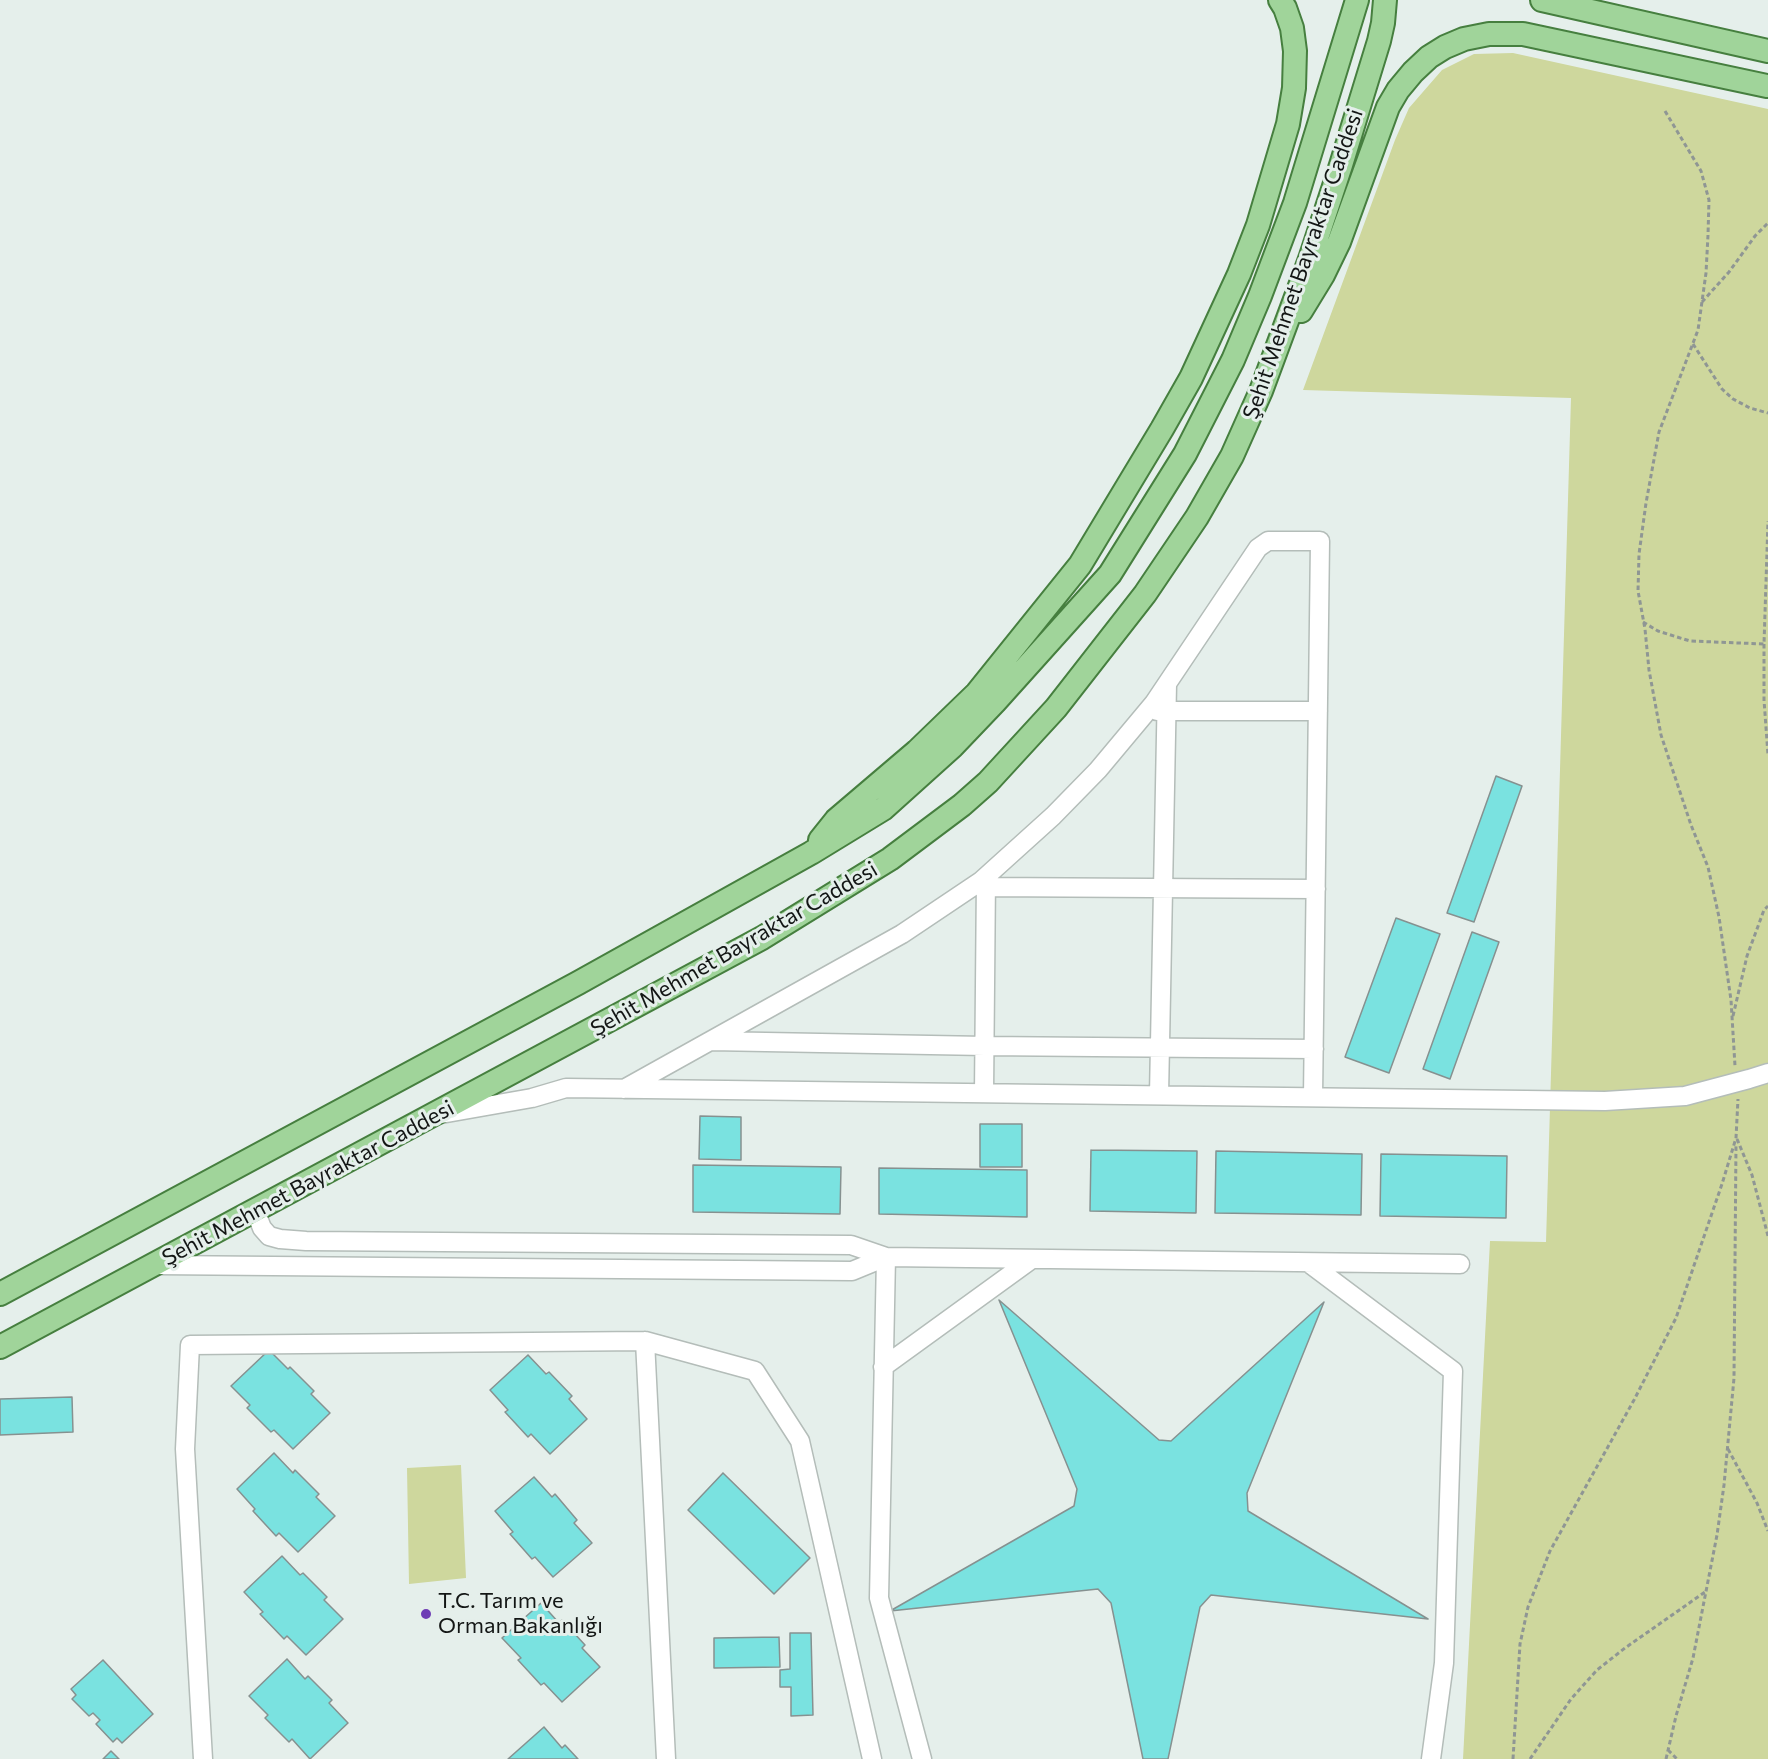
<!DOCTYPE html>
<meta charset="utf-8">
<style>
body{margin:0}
canvas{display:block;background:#e5efeb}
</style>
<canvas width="1768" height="1759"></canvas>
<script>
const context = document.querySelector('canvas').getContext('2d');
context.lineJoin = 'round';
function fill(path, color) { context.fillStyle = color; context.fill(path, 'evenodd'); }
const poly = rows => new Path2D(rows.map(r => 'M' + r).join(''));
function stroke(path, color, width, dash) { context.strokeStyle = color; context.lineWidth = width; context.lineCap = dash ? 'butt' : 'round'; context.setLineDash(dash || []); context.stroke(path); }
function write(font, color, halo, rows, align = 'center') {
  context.font = font + ' Commissioner,sans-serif'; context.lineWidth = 6; context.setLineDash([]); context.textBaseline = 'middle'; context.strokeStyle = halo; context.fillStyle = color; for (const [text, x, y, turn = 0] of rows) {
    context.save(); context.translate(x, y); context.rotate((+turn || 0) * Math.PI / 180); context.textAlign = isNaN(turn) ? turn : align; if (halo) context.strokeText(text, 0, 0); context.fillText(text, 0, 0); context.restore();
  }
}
fill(poly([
 [1513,53,1768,109,1768,1759,1463,1759,1490,1241,1546,1242,1571,398,1303,390,1395,140,1409,108,1442,70,1474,54],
 [461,1465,466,1578,409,1584,407,1468]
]), '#ced79d');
const building = poly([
 [1496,776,1522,786,1474,922,1447,913,1496,776],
 [1396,918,1440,934,1389,1073,1345,1057,1396,918],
 [1472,932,1499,942,1450,1079,1423,1069,1472,932],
 [700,1116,741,1117,741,1160,699,1159,700,1116],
 [980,1124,1022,1124,1022,1167,980,1167,980,1124],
 [1091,1150,1197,1151,1196,1213,1090,1211,1091,1150],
 [1216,1151,1362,1154,1361,1215,1215,1213,1216,1151],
 [1381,1154,1507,1156,1506,1218,1380,1216,1381,1154],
 [693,1165,841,1167,840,1214,693,1212,693,1165],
 [879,1168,1027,1170,1027,1217,879,1214,879,1168],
 [999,1300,1159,1440,1171,1441,1324,1302,1247,1493,1248,1511,1428,1619,1211,1595,1200,1607,1168,1759,1143,1759,1111,1603,1098,1589,890,1611,1074,1506,1077,1489,999,1300],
 [269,1350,288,1369,290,1367,314,1391,311,1394,330,1413,293,1449,274,1430,271,1432,247,1408,250,1405,231,1386,269,1350],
 [528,1355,546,1374,549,1372,572,1396,569,1399,587,1419,550,1454,531,1434,528,1437,505,1412,508,1410,490,1390,528,1355],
 [72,1397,73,1432,0,1435,0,1399,72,1397],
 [274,1453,293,1473,295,1470,319,1494,316,1497,335,1516,298,1552,279,1533,276,1536,253,1511,255,1509,237,1489,274,1453],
 [723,1473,810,1558,774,1594,688,1510,723,1473],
 [534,1477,552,1497,555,1494,577,1520,574,1523,592,1543,553,1577,535,1557,532,1559,510,1534,513,1532,495,1511,534,1477],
 [282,1556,300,1575,303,1573,327,1597,324,1600,343,1619,306,1655,287,1636,284,1639,260,1614,263,1612,244,1592,282,1556],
 [541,1603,559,1623,562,1620,585,1645,582,1648,600,1667,562,1702,544,1683,541,1685,518,1660,521,1658,502,1638,541,1603],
 [790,1633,811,1633,813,1715,791,1716,791,1687,780,1687,780,1670,790,1669,790,1633],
 [779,1637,780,1667,714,1668,714,1638,779,1637],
 [287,1659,305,1679,308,1676,332,1700,329,1703,348,1723,310,1759,292,1739,289,1742,265,1718,268,1715,249,1696,287,1659],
 [103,1660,153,1714,122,1743,117,1738,113,1742,96,1724,100,1720,93,1713,89,1716,72,1699,76,1695,71,1689,103,1660],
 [544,1727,562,1748,565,1745,578,1759,508,1759,544,1727],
 [111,1751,119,1759,103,1759,111,1751]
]);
fill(building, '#7ae2e0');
stroke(building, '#869190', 1.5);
const minor = poly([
 [1157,711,1318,711],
 [986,887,1316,889],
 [711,1041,985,1046,1314,1049],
 [624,1089,902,934,981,881,1053,816,1098,770,1154,703,1258,548,1268,541,1320,541,1313,1097],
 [984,1093,986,877],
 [1159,1095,1167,684],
 [441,1114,532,1098,566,1088,1605,1101,1685,1096,1749,1079,1768,1073],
 [255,1210,262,1228,269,1236,280,1239,306,1241,851,1245,886,1257,1460,1264],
 [886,1257,879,1598,922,1759],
 [1309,1263,1453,1371,1444,1663,1431,1759],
 [156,1265,852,1271,886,1257],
 [645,1341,666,1759],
 [883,1367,1032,1259],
 [203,1759,185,1449,190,1345,645,1341,755,1371,800,1441,872,1759]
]);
const major = poly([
 [1542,0,1768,51],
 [1301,311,1323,275,1339,242,1388,107,1398,90,1413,72,1429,57,1445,47,1464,39,1489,34,1523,34,1767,86],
 [820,840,836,820,917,751,977,693,1080,565,1162,429,1191,378,1239,274,1258,225,1288,124,1294,88,1295,51,1292,28,1285,8,1280,0],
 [0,1294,578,983,811,853,883,809,953,746,995,702,1110,574,1185,454,1233,360,1260,296,1295,203,1357,0],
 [0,1347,762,938,890,859,962,805,988,782,1056,708,1145,594,1197,517,1232,456,1261,391,1310,259,1341,165,1379,41,1383,23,1385,0]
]);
stroke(minor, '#b4bdb9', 21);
stroke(major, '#467f3f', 26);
stroke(poly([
 [1665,111,1701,171,1709,200,1708,235,1706,273,1698,330,1659,432,1646,503,1639,554,1638,591,1645,629,1649,670,1661,735,1691,825,1708,867,1719,917,1731,1000,1735,1066],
 [1702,302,1729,272,1755,236,1768,223],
 [1693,344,1722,389,1733,399,1750,408,1768,413],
 [1643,622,1658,631,1690,641,1764,644,1768,521],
 [1764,644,1764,700,1768,755],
 [1733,1016,1747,956,1764,910,1768,906],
 [1737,1139,1752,1175,1768,1236],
 [1728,1449,1757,1503,1768,1531],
 [1668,1750,1677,1759],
 [1513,1759,1520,1644,1528,1607,1550,1551,1634,1400,1676,1318,1722,1184,1736,1138,1738,1099],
 [1530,1759,1571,1699,1597,1670,1625,1648,1705,1592],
 [1666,1759,1676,1716,1693,1658,1717,1535,1724,1485,1734,1378,1736,1144]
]), '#8f9694', 3, [4.5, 3]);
stroke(minor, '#fff', 18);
stroke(major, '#a0d49a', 22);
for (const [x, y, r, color] of [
 [426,1614,6,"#6e3db5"]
]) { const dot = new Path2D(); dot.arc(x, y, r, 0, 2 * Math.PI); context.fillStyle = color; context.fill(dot); stroke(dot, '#e5efeb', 2); }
write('22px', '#131615', '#e5efeb', [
 ["Şehit Mehmet Bayraktar Caddesi",1303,264,-71],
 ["Şehit Mehmet Bayraktar Caddesi",734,949,-30],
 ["Şehit Mehmet Bayraktar Caddesi",308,1183,-28]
]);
write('22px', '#131615', '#e5efeb', [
 ["T.C. Tarım ve",438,1601],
 ["Orman Bakanlığı",438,1626]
], 'left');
</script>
